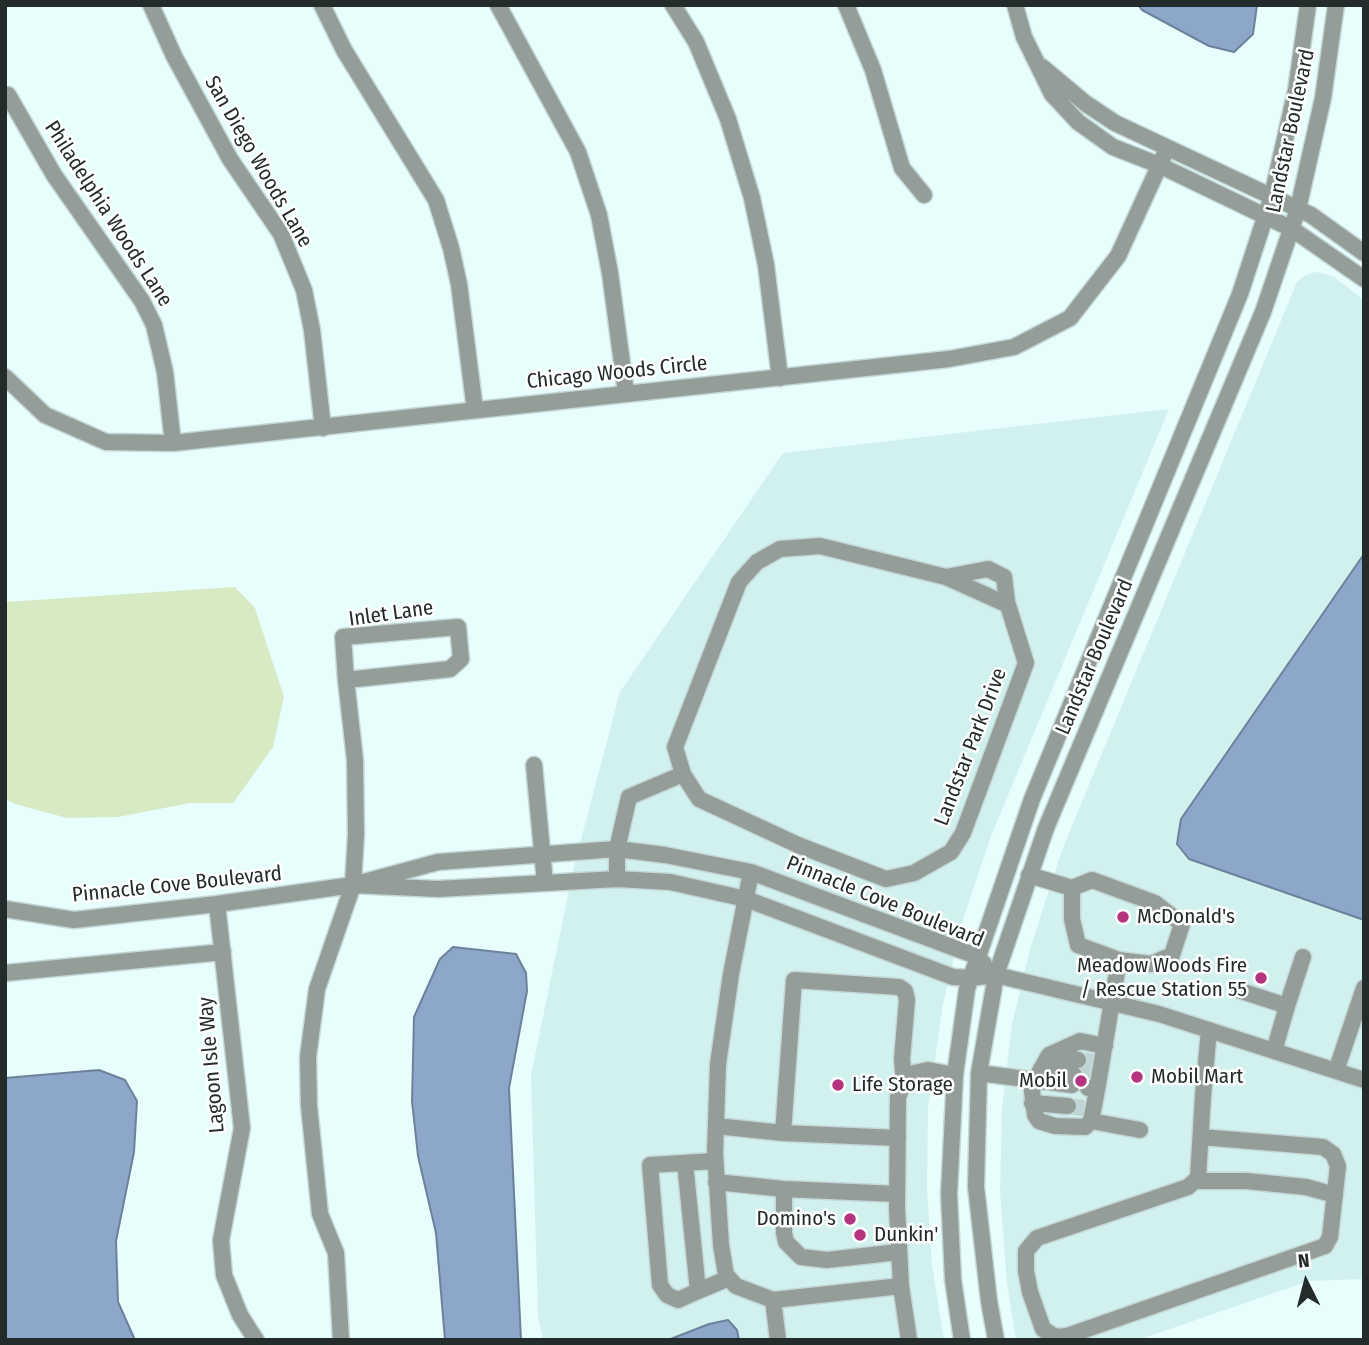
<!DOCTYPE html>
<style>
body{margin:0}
#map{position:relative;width:1369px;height:1345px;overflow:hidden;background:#e7fefd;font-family:"Fira Sans Condensed",sans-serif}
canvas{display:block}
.frame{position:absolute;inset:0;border:7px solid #232b2b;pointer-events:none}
.north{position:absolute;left:1271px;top:1247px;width:70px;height:70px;-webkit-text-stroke:5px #fff;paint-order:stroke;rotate:354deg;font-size:19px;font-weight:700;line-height:28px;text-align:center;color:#232b2b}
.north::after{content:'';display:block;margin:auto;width:24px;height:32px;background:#232b2b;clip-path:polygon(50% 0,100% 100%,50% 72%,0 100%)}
</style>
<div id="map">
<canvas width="1369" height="1345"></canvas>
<div class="frame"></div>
<div class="north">N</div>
</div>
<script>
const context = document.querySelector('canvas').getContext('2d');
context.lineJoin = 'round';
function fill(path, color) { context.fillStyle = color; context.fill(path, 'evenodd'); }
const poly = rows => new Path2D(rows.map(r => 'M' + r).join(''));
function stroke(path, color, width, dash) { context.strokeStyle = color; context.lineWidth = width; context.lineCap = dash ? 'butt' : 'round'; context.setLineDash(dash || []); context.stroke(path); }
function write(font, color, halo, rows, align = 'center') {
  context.font = font + ' "Fira Sans Condensed",sans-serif'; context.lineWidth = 5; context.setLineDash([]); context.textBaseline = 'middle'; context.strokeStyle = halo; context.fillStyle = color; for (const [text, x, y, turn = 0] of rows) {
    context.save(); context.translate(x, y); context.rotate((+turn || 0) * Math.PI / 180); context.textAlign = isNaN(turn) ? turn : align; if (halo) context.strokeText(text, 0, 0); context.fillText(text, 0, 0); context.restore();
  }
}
fill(poly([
 [1314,272,1323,273,1334,277,1364,300,1364,1279,1309,1281,1138,1340,1016,1340,1007,1283,1000,1193,1002,1109,1012,1024,1031,946,1062,850,1297,282,1306,275],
 [1169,409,991,836,964,916,943,1004,928,1108,927,1188,932,1265,944,1340,543,1340,538,1316,531,1075,574,866,620,692,783,453]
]), '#d1f1ef');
fill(poly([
 [235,587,255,608,284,697,273,747,233,803,190,803,118,817,67,818,15,804,5,799,5,602]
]), '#d6eac4');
const water = poly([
 [1138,5,1257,5,1253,34,1234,52,1209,46,1142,10,1138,5],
 [1364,554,1364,920,1189,859,1177,844,1181,819,1364,554],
 [453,947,516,954,526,973,527,991,509,1088,521,1340,445,1340,436,1233,418,1156,412,1101,414,1017,440,959,453,947],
 [99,1070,125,1080,137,1101,134,1152,116,1241,118,1302,135,1340,5,1340,5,1078,99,1070],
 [728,1320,737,1330,739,1340,668,1340,709,1324,728,1320]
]);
fill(water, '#8ca7ca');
stroke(water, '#6c829a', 2);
stroke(poly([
 [1078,1060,1093,1062],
 [1074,1075,1090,1077],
 [1068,1106,1084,1108]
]), '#c0d4d3', 16, [16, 8]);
const minor = poly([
 [151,5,174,56,230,159,281,234,304,290,312,330,323,428],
 [322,5,344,50,436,200,451,248,459,284,475,410],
 [498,5,578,152,599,215,610,273,626,393],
 [673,5,696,42,728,119,752,198,766,265,780,378],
 [846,5,873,70,902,168,924,195],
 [1015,5,1024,37,1052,94,1078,122,1113,147,1159,165,1292,229,1364,279],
 [1042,67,1085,103,1115,123,1311,215,1364,253],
 [8,95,54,175,142,301,154,325,165,372,173,443],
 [5,377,45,415,106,442,173,443,949,359,1014,347,1070,318,1118,256,1167,149],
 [946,577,1008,605],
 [534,765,545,883],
 [751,872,731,974,718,1064,715,1153,721,1245,726,1275,736,1286,773,1300,901,1286],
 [1029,875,1072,888,1092,880,1155,903,1182,924,1172,955,1151,964,1119,960,1078,945,1072,919,1072,888],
 [617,879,617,849,629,797,683,774,675,747,739,582,757,562,780,549,820,546,946,577,988,569,1004,577,1007,602,1026,663,963,833,951,852,914,873,886,879,798,845,699,799,683,774],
 [353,885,438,889,617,879,670,882,746,899,953,977,970,978,996,975,1159,1014,1364,1080],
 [217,904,242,1128,221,1240,224,1275,240,1315,256,1340],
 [5,909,74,920,217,904,353,885,438,862,617,849,665,855,751,872,960,950,977,956,984,964],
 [5,973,223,952],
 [1238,990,1287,1006,1274,1051],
 [1287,1006,1303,957],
 [1105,1046,1080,1041,1049,1055,1035,1080,1032,1091,1035,1115,1039,1121,1055,1126,1085,1127,1091,1121,1140,1130],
 [1049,1055,1078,1060],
 [1041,1069,1074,1075],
 [1336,1071,1364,988],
 [979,1073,1072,1085],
 [1088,1088,1097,1090,1119,960],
 [1032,1103,1068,1106],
 [1091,1121,1097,1090],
 [716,1126,783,1133,898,1138],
 [783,1133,794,980,899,987,905,991,907,1000,902,1059,904,1082],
 [1201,1137,1323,1147,1333,1154,1338,1166,1330,1237,1325,1246,1067,1336,1055,1337,1043,1329,1030,1292,1026,1271,1026,1251,1037,1238,1188,1187,1198,1178,1203,1096,1209,1030],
 [685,1163,698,1291,678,1300,667,1295,660,1285,650,1165,715,1161],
 [1195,1181,1246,1181,1306,1187,1335,1195],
 [716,1182,784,1189,897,1194],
 [784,1189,784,1233,786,1242,801,1257,827,1260,899,1252],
 [698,1291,729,1278],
 [773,1300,778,1340],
 [341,1340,336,1253,320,1214,309,1106,308,1057,317,989,353,885,356,834,355,760,346,680,343,637,458,627,461,659,450,669,346,680],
 [909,1340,901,1286,897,1208,898,1097,904,1082,914,1073,928,1070,955,1075],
 [962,1340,953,1280,949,1194,955,1075,967,989,1032,799,1240,294,1272,196,1296,90,1308,5],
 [996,1340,989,1301,976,1187,979,1073,996,975,1046,828,1263,312,1298,209,1323,98,1336,5]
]);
stroke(minor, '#c4d8d7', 19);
stroke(minor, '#959d99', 16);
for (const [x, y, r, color] of [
 [1123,917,7,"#b53480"],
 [1261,978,7,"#b53480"],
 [1137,1077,7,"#b53480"],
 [1081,1081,7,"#b53480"],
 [838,1085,7,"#b53480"],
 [850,1219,7,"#b53480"],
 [860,1235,7,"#b53480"]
]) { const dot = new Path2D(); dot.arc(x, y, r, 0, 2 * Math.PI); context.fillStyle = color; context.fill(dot); stroke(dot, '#fff', 2.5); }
write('21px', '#232b2b', '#fff', [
 ["Landstar Boulevard",1291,131,-78],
 ["San Diego Woods Lane",258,162,60],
 ["Philadelphia Woods Lane",108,214,57],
 ["Chicago Woods Circle",617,373,-6],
 ["Inlet Lane",391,614,-8],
 ["Landstar Boulevard",1095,657,-67],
 ["Landstar Park Drive",971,747,-69],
 ["Pinnacle Cove Boulevard",177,885,-6],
 ["Pinnacle Cove Boulevard",885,902,22],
 ["Lagoon Isle Way",212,1065,-95]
]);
write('21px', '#232b2b', '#fff', [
 ["McDonald's",1137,917],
 ["Meadow Woods Fire",1247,966,"right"],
 ["/ Rescue Station 55",1247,990,"right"],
 ["Mobil Mart",1151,1077],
 ["Mobil",1067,1081,"right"],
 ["Life Storage",852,1085],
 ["Domino's",836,1219,"right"],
 ["Dunkin'",874,1235]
], 'left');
</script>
